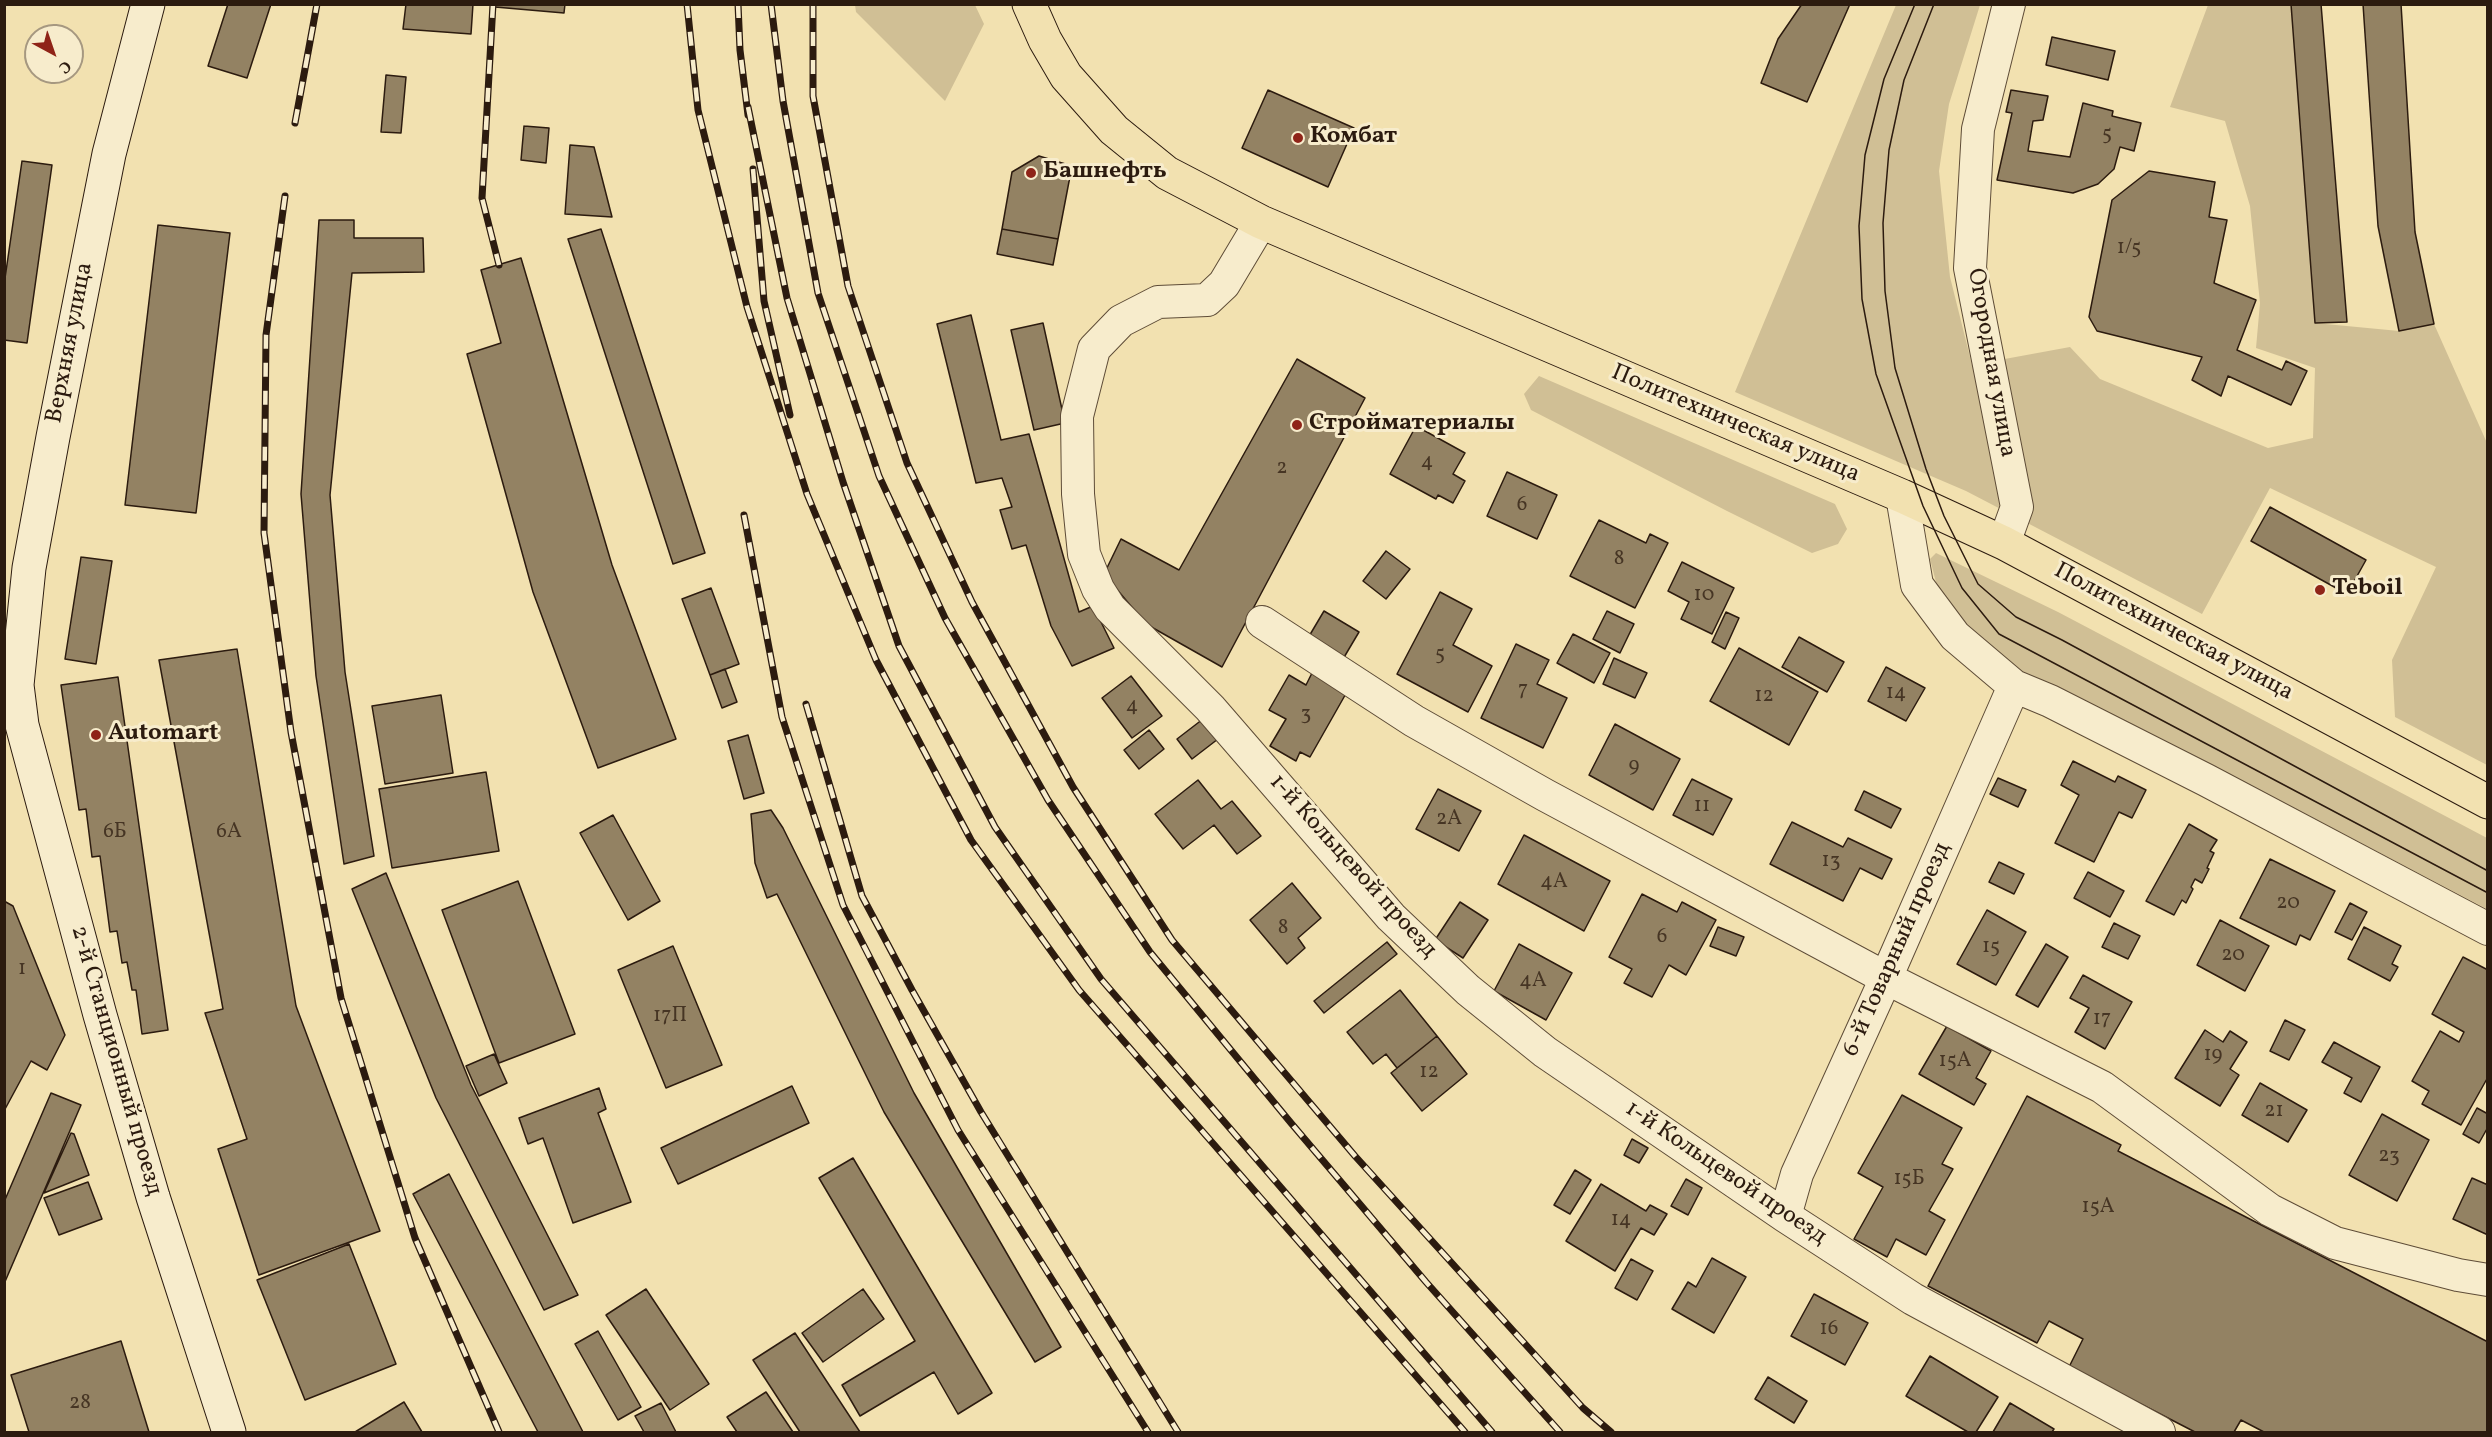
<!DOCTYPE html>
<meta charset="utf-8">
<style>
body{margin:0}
#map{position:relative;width:2492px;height:1437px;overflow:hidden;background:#f2e1b0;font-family:Vollkorn,serif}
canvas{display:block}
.frame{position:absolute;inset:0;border:6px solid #2c1b0f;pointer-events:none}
.north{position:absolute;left:24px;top:24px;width:60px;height:60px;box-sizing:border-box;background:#f7eccc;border:2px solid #a69880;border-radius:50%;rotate:140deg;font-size:16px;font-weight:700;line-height:24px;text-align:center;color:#2c1b0f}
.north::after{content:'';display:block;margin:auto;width:21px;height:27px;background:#8f2418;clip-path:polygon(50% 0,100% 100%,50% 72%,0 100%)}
</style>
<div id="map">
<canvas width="2492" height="1437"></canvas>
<div class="frame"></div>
<div class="north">С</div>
</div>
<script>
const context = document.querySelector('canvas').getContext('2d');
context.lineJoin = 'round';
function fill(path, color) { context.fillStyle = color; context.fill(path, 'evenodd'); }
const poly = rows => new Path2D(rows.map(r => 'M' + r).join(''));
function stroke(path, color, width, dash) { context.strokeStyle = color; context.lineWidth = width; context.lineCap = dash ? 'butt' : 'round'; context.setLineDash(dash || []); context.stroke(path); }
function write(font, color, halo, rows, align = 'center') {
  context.font = font + ' Vollkorn,serif'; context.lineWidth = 6; context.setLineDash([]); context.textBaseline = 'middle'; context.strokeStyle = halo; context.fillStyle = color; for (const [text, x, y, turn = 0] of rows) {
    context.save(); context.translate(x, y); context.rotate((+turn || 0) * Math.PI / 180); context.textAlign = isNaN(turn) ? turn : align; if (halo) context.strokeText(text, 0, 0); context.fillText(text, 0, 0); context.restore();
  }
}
fill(poly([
 [855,5,975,5,984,24,945,101,856,12],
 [1896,5,1980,5,1949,104,1939,171,1950,277,1972,365,2070,347,2100,379,2268,448,2313,438,2315,368,2256,348,2260,303,2250,206,2225,121,2170,107,2208,5,2291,5,2315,323,2399,331,2434,324,2487,443,2487,765,2395,717,2392,660,2436,567,2270,488,2202,614,1966,491,1735,392],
 [1539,376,1835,504,1847,529,1838,544,1812,553,1727,511,1531,410,1524,394],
 [1936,553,2058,612,2487,838,2487,909,2214,766,2014,668,1964,622,1937,586,1930,559]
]), '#d0bf95');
const building = poly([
 [228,4,271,4,247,78,208,66,228,4],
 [406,4,473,4,471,34,403,29,406,4],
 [495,4,565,4,564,13,495,7,495,4],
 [1802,4,1850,4,1807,102,1761,83,1778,39,1802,4],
 [2291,4,2321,4,2347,322,2315,323,2291,4],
 [2363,4,2401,4,2415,232,2434,324,2399,331,2378,226,2363,4],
 [2052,37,2115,51,2108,80,2046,65,2052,37],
 [386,75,406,77,401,133,381,132,386,75],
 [1268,90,1354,128,1328,187,1242,148,1268,90],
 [2011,90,2048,96,2043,120,2033,121,2028,151,2070,157,2083,103,2113,111,2112,116,2141,123,2134,151,2120,147,2114,169,2098,184,2073,193,1997,180,2012,113,2006,112,2011,90],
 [524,126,549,128,546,163,521,160,524,126],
 [570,145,594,147,612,217,565,214,570,145],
 [1039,156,1072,166,1058,239,1002,229,1012,172,1039,156],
 [22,161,52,165,27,343,4,340,4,285,22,161],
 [2149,171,2215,182,2209,217,2227,220,2214,283,2256,300,2237,350,2282,370,2286,361,2307,371,2291,405,2228,376,2221,396,2192,380,2202,357,2097,331,2089,317,2112,200,2149,171],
 [319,220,354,220,354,238,423,238,424,272,352,273,330,495,345,672,374,856,344,864,316,676,301,494,319,220],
 [158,225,230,233,196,513,125,505,158,225],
 [601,229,705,553,673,564,568,239,601,229],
 [1002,229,1058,239,1053,265,997,254,1002,229],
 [521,258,612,565,676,739,598,768,533,592,467,354,501,343,481,270,521,258],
 [971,315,1001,440,1029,434,1079,612,1093,606,1114,648,1072,666,1051,626,1026,545,1012,549,1000,510,1012,507,1002,478,976,483,937,324,971,315],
 [1043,323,1065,423,1034,430,1011,330,1043,323],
 [1297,359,1365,398,1222,667,1146,624,1104,574,1121,539,1179,570,1297,359],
 [1416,426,1465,453,1453,474,1465,481,1453,503,1438,495,1436,499,1390,474,1416,426],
 [1507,472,1557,495,1537,539,1487,516,1507,472],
 [2270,507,2366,560,2347,594,2251,541,2270,507],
 [1599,520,1646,543,1650,534,1668,543,1635,608,1570,576,1599,520],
 [1386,551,1410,569,1386,599,1363,581,1386,551],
 [81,557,112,561,96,664,65,659,81,557],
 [1682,562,1734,588,1712,634,1681,619,1689,602,1668,591,1682,562],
 [711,588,739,664,710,675,682,599,711,588],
 [1440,592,1472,609,1453,645,1492,666,1468,712,1397,674,1440,592],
 [1324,611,1359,632,1343,659,1308,638,1324,611],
 [1607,611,1634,624,1620,653,1593,639,1607,611],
 [1726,612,1739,618,1725,649,1712,642,1726,612],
 [1573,634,1610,653,1594,683,1557,663,1573,634],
 [1799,637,1844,662,1827,692,1782,667,1799,637],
 [1516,644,1549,660,1537,684,1567,698,1543,748,1481,718,1516,644],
 [1739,648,1818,692,1789,745,1710,701,1739,648],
 [237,649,296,1006,380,1231,259,1275,218,1149,247,1139,205,1013,223,1009,159,660,237,649],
 [1614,658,1647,673,1635,698,1603,684,1614,658],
 [1886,667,1925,688,1906,721,1868,701,1886,667],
 [725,669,737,702,722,708,710,675,725,669],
 [1313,671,1348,690,1310,757,1300,752,1296,761,1270,746,1286,719,1269,710,1289,675,1306,685,1313,671],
 [1131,676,1162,716,1132,738,1102,698,1131,676],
 [118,677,168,1030,142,1034,136,990,132,990,127,962,122,963,117,931,110,932,100,856,92,857,86,809,79,810,61,685,118,677],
 [441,695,453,773,385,784,372,706,441,695],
 [1203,719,1218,739,1192,759,1177,739,1203,719],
 [1615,724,1680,759,1653,810,1589,775,1615,724],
 [1149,730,1164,749,1139,769,1124,750,1149,730],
 [748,735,764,793,744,799,728,741,748,735],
 [2073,761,2115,782,2118,776,2146,790,2132,818,2119,812,2094,862,2055,843,2079,795,2061,785,2073,761],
 [486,772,499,851,392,868,379,789,486,772],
 [1998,778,2026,790,2018,807,1990,794,1998,778],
 [1692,779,1732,799,1713,835,1673,815,1692,779],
 [1198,780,1221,809,1232,801,1261,836,1237,854,1214,825,1183,849,1155,814,1198,780],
 [1438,789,1481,811,1459,851,1416,829,1438,789],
 [1864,791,1901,809,1891,828,1855,810,1864,791],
 [771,810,783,828,914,1093,1061,1347,1035,1362,884,1112,777,894,767,898,755,863,751,814,771,810],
 [613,815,660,901,628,920,580,833,613,815],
 [1792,822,1843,847,1848,838,1892,859,1882,879,1860,868,1843,901,1770,864,1792,822],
 [2189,824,2217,840,2210,851,2214,853,2207,868,2209,869,2202,883,2195,879,2191,887,2193,889,2186,903,2182,900,2174,915,2146,901,2189,824],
 [1524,835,1610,881,1584,931,1498,884,1524,835],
 [2270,859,2335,891,2310,940,2300,935,2296,945,2240,918,2270,859],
 [1999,862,2024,874,2014,894,1989,882,1999,862],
 [2088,872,2124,891,2110,917,2074,898,2088,872],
 [386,873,471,1085,578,1295,544,1310,436,1098,352,889,386,873],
 [518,881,575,1034,499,1063,442,910,518,881],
 [1292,883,1321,918,1298,938,1305,948,1287,964,1250,920,1292,883],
 [1642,894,1677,912,1682,902,1716,920,1686,975,1669,965,1652,997,1624,983,1632,969,1609,957,1642,894],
 [4,901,13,906,65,1035,47,1070,31,1061,4,1111,4,901],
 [1460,902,1488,920,1463,958,1435,940,1460,902],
 [2350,903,2367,912,2352,940,2335,932,2350,903],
 [1987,910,2026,932,1996,985,1957,964,1987,910],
 [2220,920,2269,946,2245,991,2197,965,2220,920],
 [2114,923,2140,936,2128,959,2102,947,2114,923],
 [1718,927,1744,937,1736,956,1710,946,1718,927],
 [2364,927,2401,946,2392,964,2398,967,2390,981,2348,959,2364,927],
 [1387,942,1397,954,1324,1013,1314,1001,1387,942],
 [1519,944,1572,973,1546,1020,1494,991,1519,944],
 [2046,944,2068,957,2038,1007,2016,995,2046,944],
 [673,946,722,1065,666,1088,618,970,673,946],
 [2463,957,2488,970,2488,1077,2461,1125,2422,1104,2429,1091,2412,1081,2440,1031,2459,1042,2464,1032,2432,1014,2463,957],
 [2083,975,2132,1002,2105,1049,2075,1032,2089,1008,2070,998,2083,975],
 [1400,990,1437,1036,1397,1068,1386,1054,1373,1064,1347,1032,1400,990],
 [2285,1020,2305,1030,2289,1060,2270,1051,2285,1020],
 [1947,1026,1991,1051,1976,1078,1986,1084,1974,1105,1919,1074,1947,1026],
 [2205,1030,2223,1042,2230,1031,2247,1042,2230,1069,2239,1075,2220,1106,2175,1078,2205,1030],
 [1437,1036,1467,1074,1422,1111,1391,1073,1437,1036],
 [2334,1042,2380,1067,2361,1102,2344,1093,2352,1078,2322,1062,2334,1042],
 [494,1054,507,1083,479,1096,466,1066,494,1054],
 [2260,1083,2307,1110,2288,1142,2242,1115,2260,1083],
 [792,1086,809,1123,678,1184,661,1148,792,1086],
 [599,1088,606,1109,598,1113,631,1202,573,1223,543,1138,528,1144,519,1118,599,1088],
 [51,1093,81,1105,4,1284,4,1202,51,1093],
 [1902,1095,1962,1128,1942,1164,1953,1169,1929,1211,1945,1220,1926,1255,1896,1239,1887,1257,1854,1239,1883,1187,1858,1173,1902,1095],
 [2027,1096,2121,1145,2118,1151,2488,1342,2488,1432,2264,1432,2241,1420,2234,1432,2195,1432,2069,1367,2083,1339,2049,1321,2037,1343,1928,1286,2027,1096],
 [2477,1108,2488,1114,2488,1127,2479,1143,2463,1134,2477,1108],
 [2382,1114,2429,1140,2397,1201,2349,1175,2382,1114],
 [71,1133,74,1134,89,1175,44,1193,71,1133],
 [1632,1139,1648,1148,1639,1163,1624,1155,1632,1139],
 [853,1158,992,1393,958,1414,934,1372,860,1416,842,1385,915,1341,819,1178,853,1158],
 [1575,1170,1591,1180,1570,1214,1554,1205,1575,1170],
 [449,1174,583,1432,538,1432,413,1194,449,1174],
 [2472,1178,2488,1185,2488,1235,2453,1219,2472,1178],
 [1686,1179,1702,1188,1688,1215,1671,1206,1686,1179],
 [88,1182,102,1219,59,1235,44,1198,88,1182],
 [1601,1184,1646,1211,1650,1205,1667,1214,1654,1235,1641,1228,1615,1271,1566,1241,1601,1184],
 [349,1244,396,1364,305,1400,257,1280,349,1244],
 [1712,1258,1746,1277,1714,1333,1672,1309,1688,1282,1696,1287,1712,1258],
 [1631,1259,1653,1271,1637,1300,1615,1288,1631,1259],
 [646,1289,709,1384,670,1410,606,1315,646,1289],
 [863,1289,884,1319,823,1362,802,1333,863,1289],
 [1814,1294,1868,1323,1845,1365,1791,1336,1814,1294],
 [598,1331,641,1407,618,1420,575,1344,598,1331],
 [795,1333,860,1432,800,1432,753,1360,795,1333],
 [121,1341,149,1432,29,1432,11,1375,121,1341],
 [1930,1356,1998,1397,1976,1432,1968,1432,1906,1396,1930,1356],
 [1768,1377,1807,1401,1794,1423,1755,1399,1768,1377],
 [766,1392,793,1432,737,1432,727,1417,766,1392],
 [404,1402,422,1432,355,1432,404,1402],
 [661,1403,676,1432,644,1432,635,1416,661,1403],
 [2010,1403,2054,1429,2052,1432,1993,1432,2010,1403]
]);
fill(building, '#938263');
stroke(building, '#2c1b0f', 1.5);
const street = poly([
 [1261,222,1224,284,1207,300,1158,302,1121,321,1094,349,1077,416,1078,494,1084,554,1098,589,1110,608,1210,708,1391,917,1468,990,1545,1052,1785,1216,1913,1299,2159,1432],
 [1902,496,1917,585,1955,636,2014,686,2050,701,2206,780,2488,929],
 [2004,543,2017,507,1970,268,1978,129,2009,4],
 [1262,622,1414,721,1545,795,1886,978,2102,1087,2270,1210,2335,1243,2458,1275,2488,1280],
 [1785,1216,1797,1174,1886,978,2014,686]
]);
const secondary = poly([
 [148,4,109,154,53,437,29,568,17,685,22,725,100,1015,153,1197,229,1432]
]);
const primary = poly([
 [1029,4,1045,40,1066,76,1114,130,1167,173,1261,222,1902,496,2004,543,2488,802]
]);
stroke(street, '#5e4c37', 34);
stroke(secondary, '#2c1b0f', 35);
stroke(primary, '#2c1b0f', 35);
stroke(street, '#f7eccc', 32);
stroke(secondary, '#f7eccc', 33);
stroke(primary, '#f2e1b0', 33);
stroke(poly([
 [1915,4,1884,79,1865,155,1859,226,1862,299,1876,374,1923,506,1962,588,1999,634,2488,893],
 [1934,4,1904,80,1889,150,1883,223,1885,291,1895,368,1926,469,1944,516,1978,584,2016,617,2062,640,2488,871]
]), '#2c1b0f', 1.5);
const rail = poly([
 [493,4,482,198,499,265],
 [687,4,698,110,747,307,807,494,876,660,971,840,1079,990,1465,1432],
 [738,4,740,50,748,115],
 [771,4,783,101,818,293,879,476,945,618,1048,800,1150,952,1291,1123,1426,1282,1560,1432],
 [813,4,813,96,848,286,907,463,972,602,1073,787,1172,940,1355,1156,1583,1408,1611,1432],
 [748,107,787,298,843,482,899,646,995,827,1101,979,1492,1432],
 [295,123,317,4],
 [753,169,764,301,790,415],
 [285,196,266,335,264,533,291,732,341,998,415,1238,499,1432],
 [744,515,782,717,843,905,958,1130,1148,1432],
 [806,704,862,896,912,990,981,1112,1178,1432]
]);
stroke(rail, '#2c1b0f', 7);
stroke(rail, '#f7eccc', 4.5, [14]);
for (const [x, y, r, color] of [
 [1298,138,6,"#8f2418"],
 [1031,173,6,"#8f2418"],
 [1297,425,6,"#8f2418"],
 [2320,590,6,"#8f2418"],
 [96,735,6,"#8f2418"]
]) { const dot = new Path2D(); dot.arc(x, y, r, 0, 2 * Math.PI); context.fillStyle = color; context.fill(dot); stroke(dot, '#f7eccc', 2); }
write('21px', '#463524', null, [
 ["5",2107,135],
 ["1/5",2129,249],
 ["4",1427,463],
 ["2",1282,469],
 ["6",1522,506],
 ["8",1619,560],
 ["10",1704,596],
 ["5",1440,655],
 ["7",1523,691],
 ["14",1896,694],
 ["12",1764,697],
 ["4",1132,707],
 ["3",1306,715],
 ["9",1634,767],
 ["11",1702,807],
 ["2А",1449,820],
 ["6Б",115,833],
 ["6А",229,833],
 ["13",1831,862],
 ["4А",1554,883],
 ["20",2288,904],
 ["8",1283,929],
 ["6",1662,938],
 ["15",1991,948],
 ["20",2233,956],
 ["1",22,970],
 ["4А",1533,982],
 ["17П",670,1017],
 ["17",2102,1020],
 ["19",2213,1056],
 ["15А",1955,1062],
 ["12",1429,1073],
 ["21",2274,1112],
 ["23",2389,1157],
 ["15Б",1909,1180],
 ["15А",2098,1208],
 ["14",1621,1221],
 ["16",1829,1330],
 ["28",80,1404]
]);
write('bold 24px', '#2c1b0f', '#f7eccc', [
 ["Комбат",1310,138],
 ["Башнефть",1043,173],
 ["Стройматериалы",1309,425],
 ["Teboil",2332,590],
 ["Automart",108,735]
], 'left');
write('24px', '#2c1b0f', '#f7eccc', [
 ["Верхняя улица",71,343,-79],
 ["Огородная улица",1990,363,80],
 ["Политехническая улица",1735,425,23],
 ["Политехническая улица",2173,633,28],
 ["1-й Кольцевой проезд",1352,867,48],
 ["6-й Товарный проезд",1898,950,-66],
 ["2-й Станционный проезд",115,1061,74],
 ["1-й Кольцевой проезд",1725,1174,34]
]);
</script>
